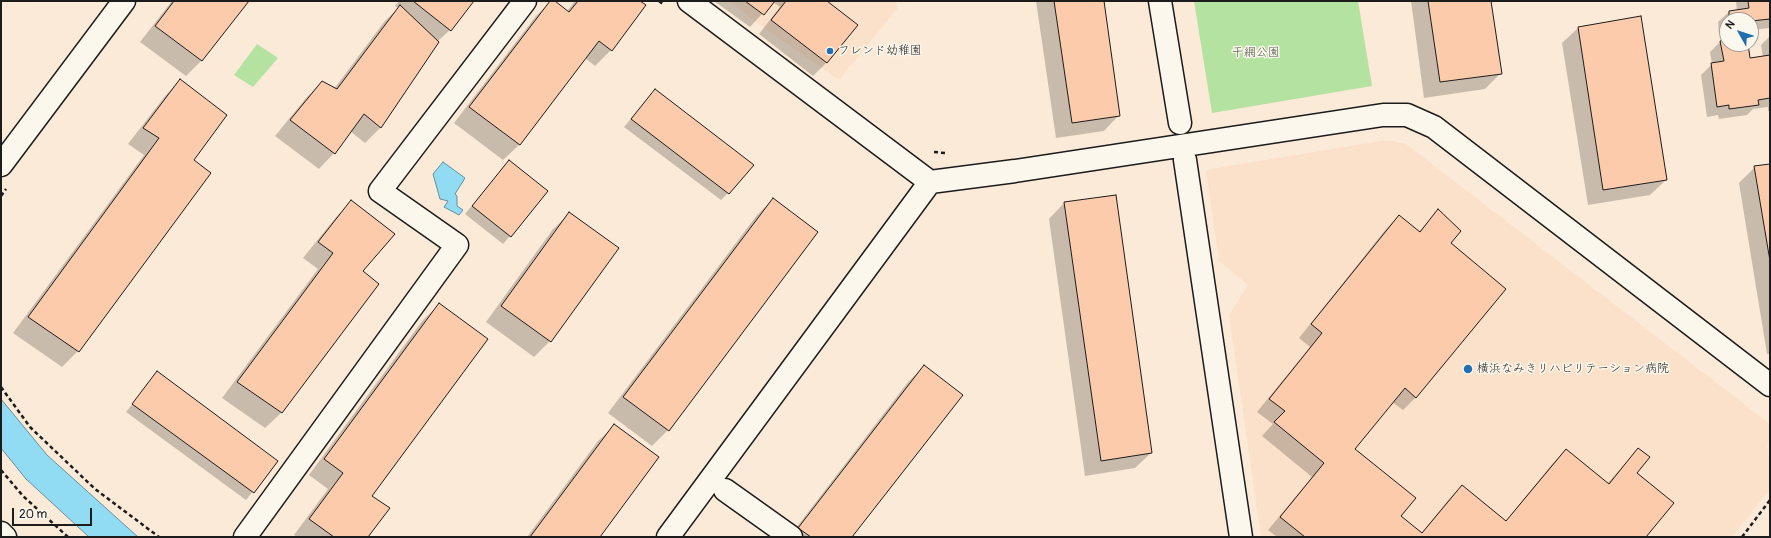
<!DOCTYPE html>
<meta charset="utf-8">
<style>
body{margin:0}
#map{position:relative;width:1771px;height:538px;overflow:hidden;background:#fbead8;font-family:Pangolin,sans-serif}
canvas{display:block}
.frame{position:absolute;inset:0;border:2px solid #1c1c1c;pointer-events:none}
.north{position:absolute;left:1719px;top:12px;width:40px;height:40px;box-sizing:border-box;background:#fbf7ec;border:1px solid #a29f99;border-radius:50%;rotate:309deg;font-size:11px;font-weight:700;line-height:16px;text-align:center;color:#1c1c1c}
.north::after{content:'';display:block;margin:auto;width:14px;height:18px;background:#1f6fb2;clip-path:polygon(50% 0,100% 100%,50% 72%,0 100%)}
.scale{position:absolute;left:12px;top:508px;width:80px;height:18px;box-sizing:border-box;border:2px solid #1c1c1c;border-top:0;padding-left:5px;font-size:12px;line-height:14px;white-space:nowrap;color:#1c1c1c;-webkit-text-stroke:3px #fbf7ec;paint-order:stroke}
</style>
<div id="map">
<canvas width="1771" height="538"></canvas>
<div class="frame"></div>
<div class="north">N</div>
<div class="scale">20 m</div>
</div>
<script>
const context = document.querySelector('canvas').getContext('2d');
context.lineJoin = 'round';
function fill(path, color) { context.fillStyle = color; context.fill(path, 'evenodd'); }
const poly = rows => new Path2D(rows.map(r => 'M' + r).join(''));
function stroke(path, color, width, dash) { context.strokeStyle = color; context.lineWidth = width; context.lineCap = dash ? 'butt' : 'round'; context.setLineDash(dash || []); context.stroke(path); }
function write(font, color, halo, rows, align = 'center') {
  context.font = font + ' Pangolin,"Klee One",sans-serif'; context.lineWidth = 3; context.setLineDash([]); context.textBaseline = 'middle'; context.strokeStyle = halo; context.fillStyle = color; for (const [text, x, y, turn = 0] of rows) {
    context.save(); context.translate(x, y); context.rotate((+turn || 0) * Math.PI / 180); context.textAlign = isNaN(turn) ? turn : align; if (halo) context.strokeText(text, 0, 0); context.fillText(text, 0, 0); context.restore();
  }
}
fill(poly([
 [729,1,896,1,897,9,839,80,757,23],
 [1387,140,1406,144,1770,424,1770,437,1767,448,1770,451,1770,489,1732,537,1261,537,1229,315,1248,285,1219,261,1206,170]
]), '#fbe1ca');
fill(poly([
 [1194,1,1358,1,1372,86,1212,113],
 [257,44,278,58,253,87,234,75]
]), '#b4e2a0');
const water = poly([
 [443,162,465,178,455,194,457,196,457,206,463,210,459,215,444,207,448,201,440,199,433,174,443,162],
 [1,399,47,455,138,537,89,537,26,479,1,448,1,399]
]);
fill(water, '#91dcf2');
stroke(water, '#628f9c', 1);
fill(poly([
 [172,1,247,1,201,61,186,76,140,42],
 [399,1,473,1,450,30,439,40,380,128,365,143,350,131,334,153,319,169,275,136,306,98,322,82,334,89,384,22,398,8,395,6],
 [551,1,554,1,567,11,575,1,639,1,611,50,595,66,585,58,519,145,503,160,454,123,536,16],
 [714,1,826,1,856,25,826,63,813,76,759,34,780,7,773,2,750,27],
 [1036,1,1103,1,1119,115,1104,131,1056,138],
 [1411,1,1490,1,1501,73,1485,89,1424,98],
 [1736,1,1770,1,1770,28,1751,30,1751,20,1728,20,1727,33,1719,34,1718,22,1729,12,1737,11],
 [1641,18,1666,180,1650,195,1588,205,1562,43,1578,28],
 [1770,36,1770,111,1768,111,1768,107,1753,109,1747,115,1719,119,1718,115,1707,117,1701,75,1712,64,1710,52,1721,41,1727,41,1727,44,1747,44,1749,59,1763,57,1761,45],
 [180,80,192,160,209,173,78,351,62,367,13,333,144,155,128,144,165,96],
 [655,90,728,193,721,200,624,127],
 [509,161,510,236,503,244,465,214],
 [1770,165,1770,354,1767,354,1739,183,1755,167],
 [773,199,817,232,668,430,652,446,608,413,757,215],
 [351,202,361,271,377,285,281,413,265,428,222,398,318,269,303,258,336,217],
 [1064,203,1151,453,1135,468,1085,476,1049,219],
 [1438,211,1449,244,1416,397,1403,410,1392,402,1354,449,1400,516,1421,534,1449,499,1462,486,1505,522,1553,463,1566,450,1607,484,1638,449,1635,473,1645,537,1277,537,1268,530,1312,477,1262,436,1273,424,1257,412,1310,347,1299,338,1386,229,1399,216,1419,232],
 [569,214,617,248,550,341,534,357,486,322,553,229],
 [439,305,371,496,367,537,297,537,294,535,328,489,309,475,423,320],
 [924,366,851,537,789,537,908,382],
 [157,373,277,461,246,500,126,412],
 [614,426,599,537,527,537,598,441]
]), '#0003');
const building = poly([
 [174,1,249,1,202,61,155,26,174,1],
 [413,1,474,1,451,31,413,1],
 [550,1,555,1,569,12,578,1,640,1,646,5,612,51,599,41,520,145,469,107,550,1],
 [745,1,775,1,764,15,745,1],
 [786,1,827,1,858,25,827,63,771,20,786,1],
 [1054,1,1104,1,1120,116,1072,123,1054,1],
 [1428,1,1491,1,1502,74,1440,82,1428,1],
 [1748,1,1770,1,1770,19,1751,21,1751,20,1729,20,1729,11,1749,8,1748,1],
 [400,5,439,42,381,128,364,114,335,154,290,120,322,81,337,89,400,5],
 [1641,16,1667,180,1603,190,1578,27,1641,16],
 [1727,40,1727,44,1748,44,1750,58,1770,55,1770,98,1758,100,1759,105,1729,109,1729,105,1717,107,1711,63,1724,61,1720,41,1727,40],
 [180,79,227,115,194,160,211,173,79,352,28,317,159,138,143,128,180,79],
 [655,89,754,165,729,194,631,119,655,89],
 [509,160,548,191,511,237,472,206,509,160],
 [1770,164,1770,261,1754,166,1770,164],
 [1116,195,1152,453,1101,461,1064,202,1116,195],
 [773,198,818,232,669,431,623,397,773,198],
 [351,200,395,234,363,271,379,284,282,413,237,382,333,253,318,242,351,200],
 [1438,209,1461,231,1451,243,1506,289,1416,398,1405,388,1355,449,1416,498,1401,516,1422,533,1462,485,1506,521,1566,449,1609,484,1638,448,1650,457,1637,473,1674,503,1646,537,1305,537,1280,517,1324,463,1274,422,1285,411,1269,399,1322,333,1311,324,1399,215,1420,232,1438,209],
 [569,212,619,248,551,342,501,306,569,212],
 [439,303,488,339,372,496,390,508,368,537,334,537,309,519,343,473,324,459,439,303],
 [924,365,963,395,852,537,811,537,798,528,924,365],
 [157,371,278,461,254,493,132,404,157,371],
 [614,424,659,457,600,537,530,537,614,424]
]);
fill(building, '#fbcbab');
stroke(building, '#1c1c1c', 1);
const street = poly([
 [689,1,930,182,1015,171,1383,115,1407,115,1434,127,1770,385],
 [1160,1,1180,123],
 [1185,160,1241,537],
 [1,165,124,1],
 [725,490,791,537],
 [245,537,457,245,380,191,525,1],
 [668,537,930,182]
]);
const secondary = poly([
 [1,533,5,537]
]);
stroke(street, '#1c1c1c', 25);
stroke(secondary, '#1c1c1c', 25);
stroke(poly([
 [659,1,664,5],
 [934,152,945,153],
 [1,196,6,189],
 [1,387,30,427,95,489,159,537],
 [1,470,23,496,68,537],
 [1742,537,1770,500]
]), '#1c1c1c', 2.5, [4, 3]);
stroke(street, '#fbf7ec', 22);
stroke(secondary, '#fbf7ec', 22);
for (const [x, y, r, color] of [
 [830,51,4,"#1f6fb2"],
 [1468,369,5,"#1f6fb2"]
]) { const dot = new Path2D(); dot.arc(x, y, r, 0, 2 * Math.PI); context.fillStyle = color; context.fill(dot); stroke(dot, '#fbf7ec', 1.5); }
write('12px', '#1c1c1c', '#fbf7ec', [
 ["フレンド幼稚園",838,51],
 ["横浜なみきリハビリテーション病院",1477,369]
], 'left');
write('12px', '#4a5744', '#fbf7ec', [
 ["干網公園",1256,53]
]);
</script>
